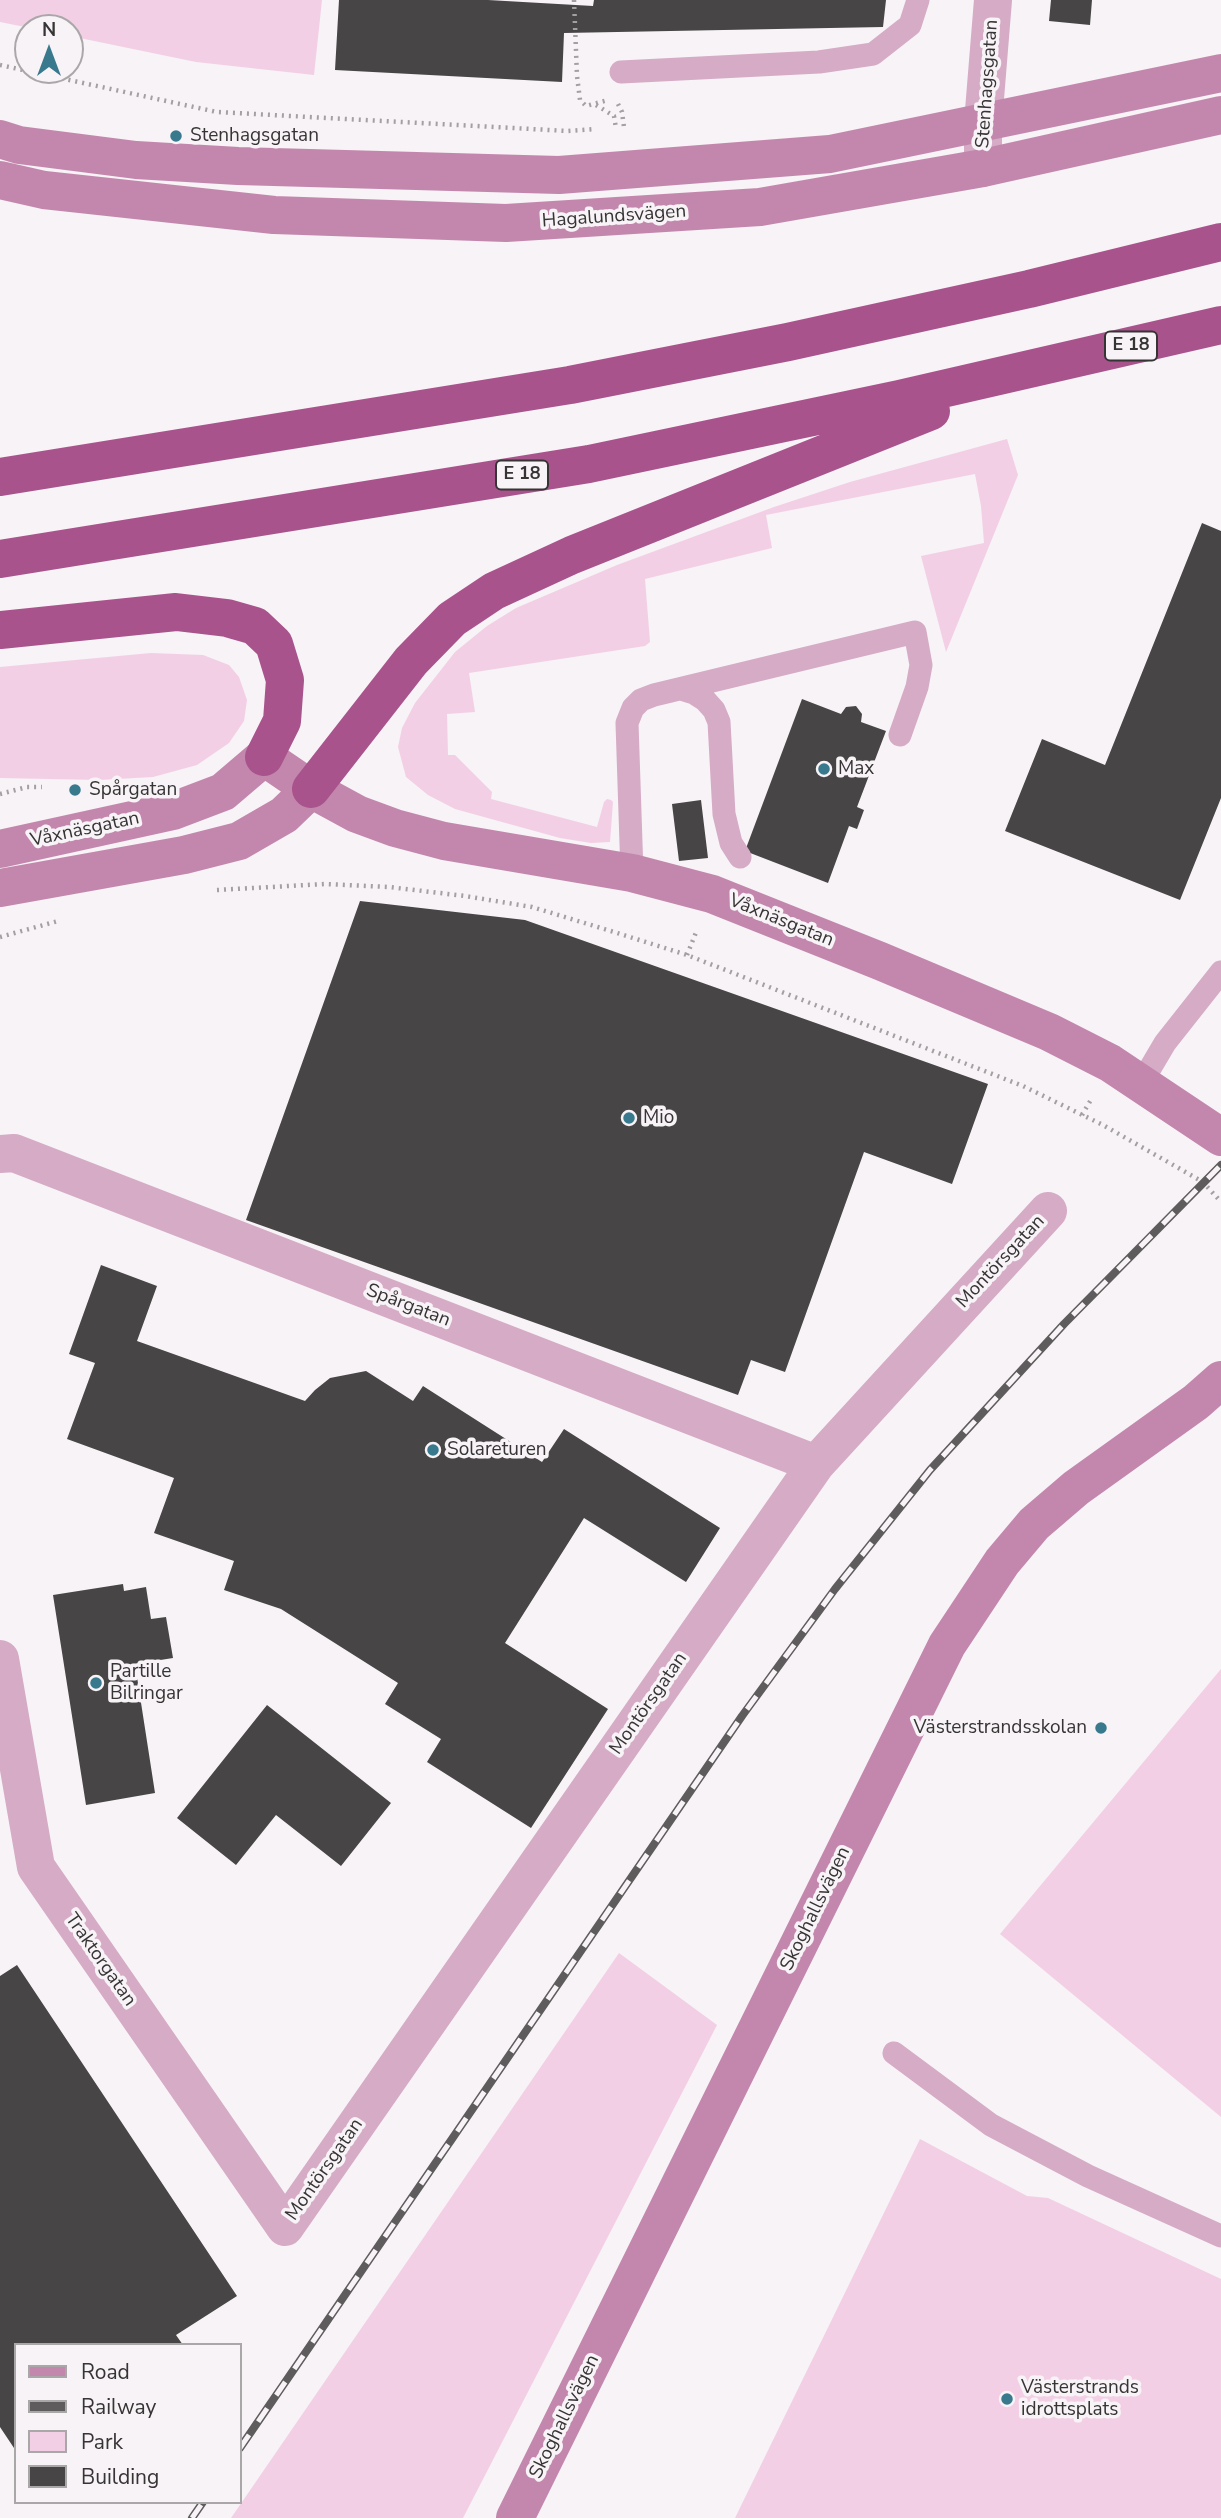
<!DOCTYPE html>
<meta charset="utf-8">
<style>
body{margin:0}
#map{position:relative;width:1221px;height:2518px;overflow:hidden;background:#f7f3f6;font-family:"Nunito Sans",sans-serif}
canvas{display:block}
.legend{position:absolute;left:14px;top:2343px;width:228px;height:161px;box-sizing:border-box;background:#f7f3f6;border:2px solid #aaa7a9;margin:0;padding:9px 12px;list-style:none;font-size:21px;color:#363435}
.legend li{display:flex;align-items:center;gap:14px;height:35px}
.legend b{width:35px;border:2px solid #aaa7a9}
.north{position:absolute;left:14px;top:14px;width:70px;height:70px;box-sizing:border-box;background:#f7f3f6;border:2px solid #aaa7a9;border-radius:50%;rotate:0deg;font-size:19px;font-weight:700;line-height:28px;text-align:center;color:#363435}
.north::after{content:'';display:block;margin:auto;width:24px;height:32px;background:#39798d;clip-path:polygon(50% 0,100% 100%,50% 72%,0 100%)}
</style>
<div id="map">
<canvas width="1221" height="2518"></canvas>
<ul class="legend">
<li><b style="height:9px;background:#c387ad"></b>Road</li>
<li><b style="height:9px;background:#5e5c5d"></b>Railway</li>
<li><b style="height:19px;background:#f3cfe5"></b>Park</li>
<li><b style="height:19px;background:#474546"></b>Building</li>
</ul>
<div class="north">N</div>
</div>
<script>
const context = document.querySelector('canvas').getContext('2d');
context.lineJoin = 'round';
function fill(path, color) { context.fillStyle = color; context.fill(path, 'evenodd'); }
const poly = rows => new Path2D(rows.map(r => 'M' + r).join(''));
function stroke(path, color, width, dash) { context.strokeStyle = color; context.lineWidth = width; context.lineCap = dash ? 'butt' : 'round'; context.setLineDash(dash || []); context.stroke(path); }
function write(font, color, halo, rows, align = 'center') {
  context.font = font + ' "Nunito Sans",sans-serif'; context.lineWidth = 7; context.setLineDash([]); context.textBaseline = 'middle'; context.strokeStyle = halo; context.fillStyle = color; for (const [text, x, y, turn = 0] of rows) {
    context.save(); context.translate(x, y); context.rotate((+turn || 0) * Math.PI / 180); context.textAlign = isNaN(turn) ? turn : align; if (halo) context.strokeText(text, 0, 0); context.fillText(text, 0, 0); context.restore();
  }
}
fill(poly([
 [0,0,322,0,314,75,196,62,70,36,70,28,30,28,0,22],
 [1007,439,1018,475,946,652,921,556,984,543,981,506,975,474,766,515,772,548,645,579,650,642,645,646,469,673,475,712,447,714,448,755,455,755,492,792,491,799,597,827,604,802,607,799,611,800,613,802,610,842,591,843,560,838,455,809,428,795,406,777,398,747,402,728,415,703,455,652,487,626,516,608,617,565,774,507,850,482],
 [151,653,203,655,229,665,239,677,247,700,244,721,229,743,197,765,153,777,99,780,0,778,0,667],
 [1221,1669,1221,2117,1000,1934],
 [619,1953,717,2025,463,2518,231,2518],
 [920,2139,1027,2196,1048,2198,1221,2279,1221,2518,735,2518]
]), '#f3cfe5');
fill(poly([
 [339,0,488,0,593,6,594,0,886,0,883,27,564,33,562,82,335,70],
 [1051,0,1092,0,1090,25,1049,21],
 [1202,523,1221,531,1221,798,1180,900,1005,831,1042,739,1105,765],
 [802,699,841,714,846,707,856,706,862,714,861,722,886,731,857,807,864,810,857,829,849,826,828,883,745,851],
 [701,800,708,858,679,861,672,804],
 [360,901,525,920,988,1084,952,1184,864,1152,785,1372,751,1360,738,1395,246,1220],
 [101,1265,157,1286,137,1341,305,1401,315,1390,330,1378,366,1371,413,1401,423,1386,542,1462,564,1429,720,1528,686,1582,584,1518,505,1643,608,1709,531,1828,427,1762,441,1739,385,1704,398,1683,281,1609,224,1590,234,1561,154,1533,174,1478,67,1439,95,1363,69,1354],
 [123,1584,124,1591,146,1587,151,1619,166,1617,173,1658,135,1664,155,1793,86,1805,53,1595],
 [267,1705,391,1803,341,1866,276,1815,236,1865,177,1818],
 [17,1965,237,2296,176,2335,183,2345,16,2345,16,2451,0,2427,0,1976]
]), '#474546');
stroke(poly([
 [574,0,577,76,580,100,586,106,608,100],
 [0,65,217,112,568,131,596,129],
 [618,104,622,112,624,127],
 [596,105,614,116,616,128],
 [0,794,27,787,42,787],
 [217,890,325,884,389,887,465,896,532,907,614,932,687,955,1023,1086,1103,1125,1203,1182,1221,1202],
 [0,937,58,921],
 [687,955,697,930],
 [1082,1115,1092,1098]
]), '#a3a0a2', 4.5, [2, 5]);
stroke(poly([
 [621,72,819,62,873,54,910,25,918,0],
 [681,689,694,693,705,700,714,710,719,722,724,814,731,843,740,857],
 [632,873,627,723,633,708,641,700,654,695,915,632,921,665,917,687,900,735],
 [1142,1082,1165,1043,1221,972],
 [894,2053,991,2125,1088,2176,1221,2236]
]), '#d5abc5', 23);
stroke(poly([
 [983,168,983,123,993,0],
 [0,1154,14,1153,816,1464],
 [0,1659,36,1867,285,2227,816,1464,1048,1211]
]), '#d5abc5', 38);
stroke(poly([
 [0,139,19,145,136,160,238,166,559,175,830,154,1221,73],
 [0,180,44,190,274,215,506,223,760,207,983,168,1221,115],
 [0,849,173,811,223,792,264,757,311,789,357,814,395,828,444,841,632,873,712,894,880,961,1049,1032,1110,1063,1221,1137],
 [0,888,184,855,239,841,284,815,311,789],
 [515,2518,947,1645,1002,1562,1034,1524,1076,1488,1196,1402,1221,1380]
]), '#c387ad', 38);
stroke(poly([
 [0,477,570,385,788,342,1029,289,1221,242],
 [0,559,589,464,899,399,1221,325],
 [0,630,176,612,227,618,255,626,274,644,285,680,282,721,264,757],
 [311,789,411,661,452,619,494,591,572,555,931,411]
]), '#a9538d', 38);
const rail = poly([
 [240,2448,742,1716,835,1589,930,1470,1064,1324,1221,1165],
 [192,2518,203,2502]
]);
stroke(rail, '#5e5c5d', 8);
stroke(rail, '#f7f3f6', 5, [16]);
for (const [x, y, r, color] of [
 [176,136,7,"#39798d"],
 [824,769,7,"#39798d"],
 [75,790,7,"#39798d"],
 [629,1118,7,"#39798d"],
 [433,1450,7,"#39798d"],
 [96,1683,7,"#39798d"],
 [1101,1728,7,"#39798d"],
 [1007,2399,7,"#39798d"]
]) { const dot = new Path2D(); dot.arc(x, y, r, 0, 2 * Math.PI); context.fillStyle = color; context.fill(dot); stroke(dot, '#f7f3f6', 2.5); }
for (const [x, y, w] of [
 [1131,346,52],
 [522,475,52]
]) { const box = new Path2D(); box.roundRect(x - w / 2, y - 14.5, w, 29, 5); context.fillStyle = '#f7f3f6'; context.fill(box); stroke(box, '#363435', 2); }
write('bold 18px', '#363435', null, [
 ["E 18",1131,346],
 ["E 18",522,475]
]);
write('19px', '#363435', '#f7f3f6', [
 ["Stenhagsgatan",988,84,-86],
 ["Hagalundsvägen",614,217,-4],
 ["Våxnäsgatan",85,830,-12],
 ["Våxnäsgatan",781,921,22],
 ["Montörsgatan",1001,1262,-47],
 ["Spårgatan",408,1306,21],
 ["Montörsgatan",649,1704,-55],
 ["Skoghallsvägen",816,1909,-64],
 ["Traktorgatan",100,1960,55],
 ["Montörsgatan",325,2170,-55],
 ["Skoghallsvägen",565,2417,-64]
]);
write('19px', '#363435', '#f7f3f6', [
 ["Stenhagsgatan",190,136],
 ["Max",838,769],
 ["Spårgatan",89,790],
 ["Mio",643,1118],
 ["Solareturen",447,1450],
 ["Partille",110,1672],
 ["Bilringar",110,1694],
 ["Västerstrandsskolan",1087,1728,"right"],
 ["Västerstrands",1021,2388],
 ["idrottsplats",1021,2410]
], 'left');
</script>
